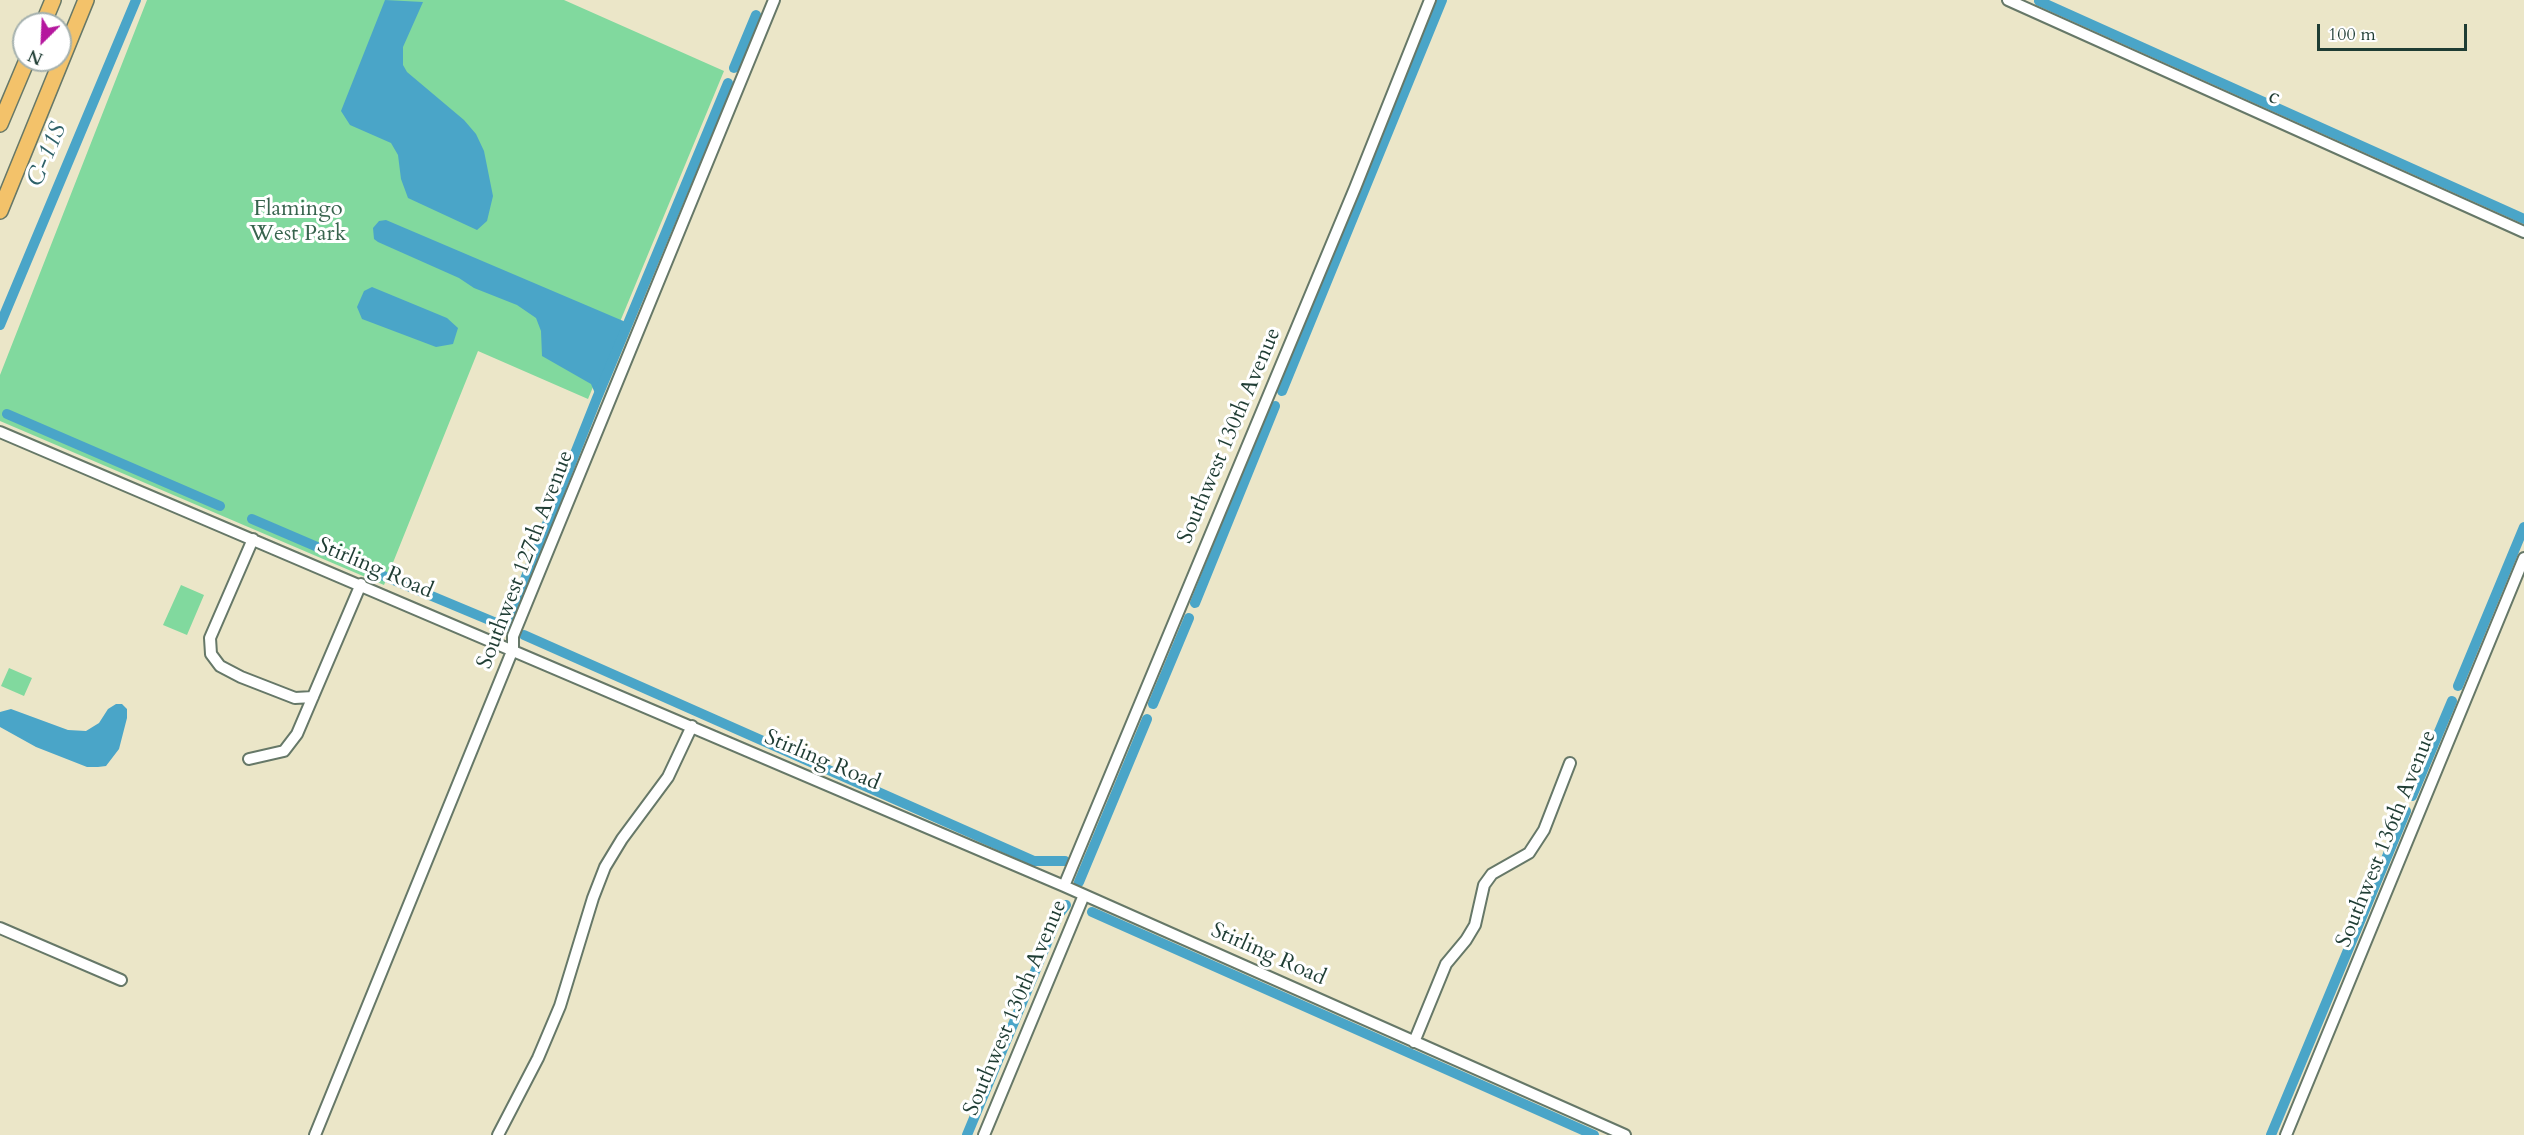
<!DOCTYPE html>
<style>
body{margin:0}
#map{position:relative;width:2524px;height:1135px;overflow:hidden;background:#ebe6c8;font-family:Cardo,serif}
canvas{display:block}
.north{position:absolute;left:12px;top:12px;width:60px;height:60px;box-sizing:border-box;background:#fff;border:2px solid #a5b1ae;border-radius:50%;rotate:204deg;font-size:16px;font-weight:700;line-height:24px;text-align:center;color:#1f3d34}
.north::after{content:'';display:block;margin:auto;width:21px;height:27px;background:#b5179e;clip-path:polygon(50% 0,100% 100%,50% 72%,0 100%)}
.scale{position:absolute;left:2317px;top:24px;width:150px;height:27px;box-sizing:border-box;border:3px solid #1f3d34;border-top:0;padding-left:8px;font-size:18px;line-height:21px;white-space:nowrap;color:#1f3d34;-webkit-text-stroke:4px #fff;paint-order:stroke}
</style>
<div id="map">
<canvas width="2524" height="1135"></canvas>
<div class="north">N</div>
<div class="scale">100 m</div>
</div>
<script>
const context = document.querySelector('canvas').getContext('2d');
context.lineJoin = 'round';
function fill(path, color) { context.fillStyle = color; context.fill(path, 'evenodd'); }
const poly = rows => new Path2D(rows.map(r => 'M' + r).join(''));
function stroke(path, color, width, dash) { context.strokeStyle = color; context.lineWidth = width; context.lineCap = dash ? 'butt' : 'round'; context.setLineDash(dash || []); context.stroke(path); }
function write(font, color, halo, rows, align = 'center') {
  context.font = font + ' Cardo,serif'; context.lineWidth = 6; context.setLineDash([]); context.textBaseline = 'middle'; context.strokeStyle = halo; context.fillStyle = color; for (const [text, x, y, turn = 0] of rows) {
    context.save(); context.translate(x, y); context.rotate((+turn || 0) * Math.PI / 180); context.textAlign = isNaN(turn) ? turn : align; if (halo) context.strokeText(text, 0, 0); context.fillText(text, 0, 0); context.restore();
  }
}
fill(poly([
 [147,0,564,0,724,71,588,399,478,351,384,585,0,421,0,375],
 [181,585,204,595,187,635,163,625],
 [9,668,32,678,24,696,1,686]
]), '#81d99e');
fill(poly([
 [385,0,423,2,403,47,403,65,407,72,464,120,476,134,484,151,493,196,487,221,477,230,408,198,401,179,398,155,391,143,350,125,341,111],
 [386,220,628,323,597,398,591,384,542,356,541,331,536,318,517,305,474,288,459,278,378,242,374,239,373,228,379,221],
 [372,287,447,318,458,328,453,344,436,347,362,319,357,307,364,291],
 [116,704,122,704,127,709,127,718,119,749,106,766,98,767,87,767,36,747,0,727,0,712,11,709,68,730,86,731,99,723,108,709]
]), '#4aa5c8');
stroke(poly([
 [2039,1,2524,219],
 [734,68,756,15],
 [0,325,136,0],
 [1282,391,1442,0],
 [7,414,220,506],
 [252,519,364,567],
 [379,574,506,627,597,398,728,83],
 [1195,603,1275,406],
 [524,635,1034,861,1065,861],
 [2458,686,2524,527],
 [1153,704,1189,618],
 [2412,796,2452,701],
 [1079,882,1147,719],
 [1092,912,1594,1135],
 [967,1135,1059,914,1066,905],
 [2271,1135,2406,811]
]), '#4aa5c8', 10);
const minor = poly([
 [2008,0,2524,232],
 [0,432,1064,886,1625,1135],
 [253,539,210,638,211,654,220,666,241,677,295,698,313,697],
 [249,759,284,751,297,734,361,584],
 [1064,886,1355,188,1430,0],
 [0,928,121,980],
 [1414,1042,1446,964,1466,940,1475,925,1484,885,1492,874,1529,853,1544,830,1570,763],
 [315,1135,513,649,513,636,774,0],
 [498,1135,538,1058,560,1006,593,898,605,867,622,839,668,777,692,726],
 [984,1135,1084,895],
 [2286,1135,2524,558]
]);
const highway = poly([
 [43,24,53,0],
 [0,124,27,60],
 [0,211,86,0]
]);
stroke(minor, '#667868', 14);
stroke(highway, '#667868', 18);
stroke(minor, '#fff', 10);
stroke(highway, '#f3c26a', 15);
write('22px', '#1f3d34', '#fff', [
 ["c",2274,98,24],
 ["Southwest 130th Avenue",1230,436,-67],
 ["Southwest 127th Avenue",526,560,-69],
 ["Stirling Road",375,569,23],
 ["Stirling Road",822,761,23],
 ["Southwest 136th Avenue",2387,839,-68],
 ["Stirling Road",1268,955,24],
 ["Southwest 130th Avenue",1016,1008,-67]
]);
write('22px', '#38644e', '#fff', [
 ["Flamingo",298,210],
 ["West Park",298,235]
]);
write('italic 24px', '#2e6168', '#fff', [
 ["C-11S",48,155,-67]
]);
</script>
